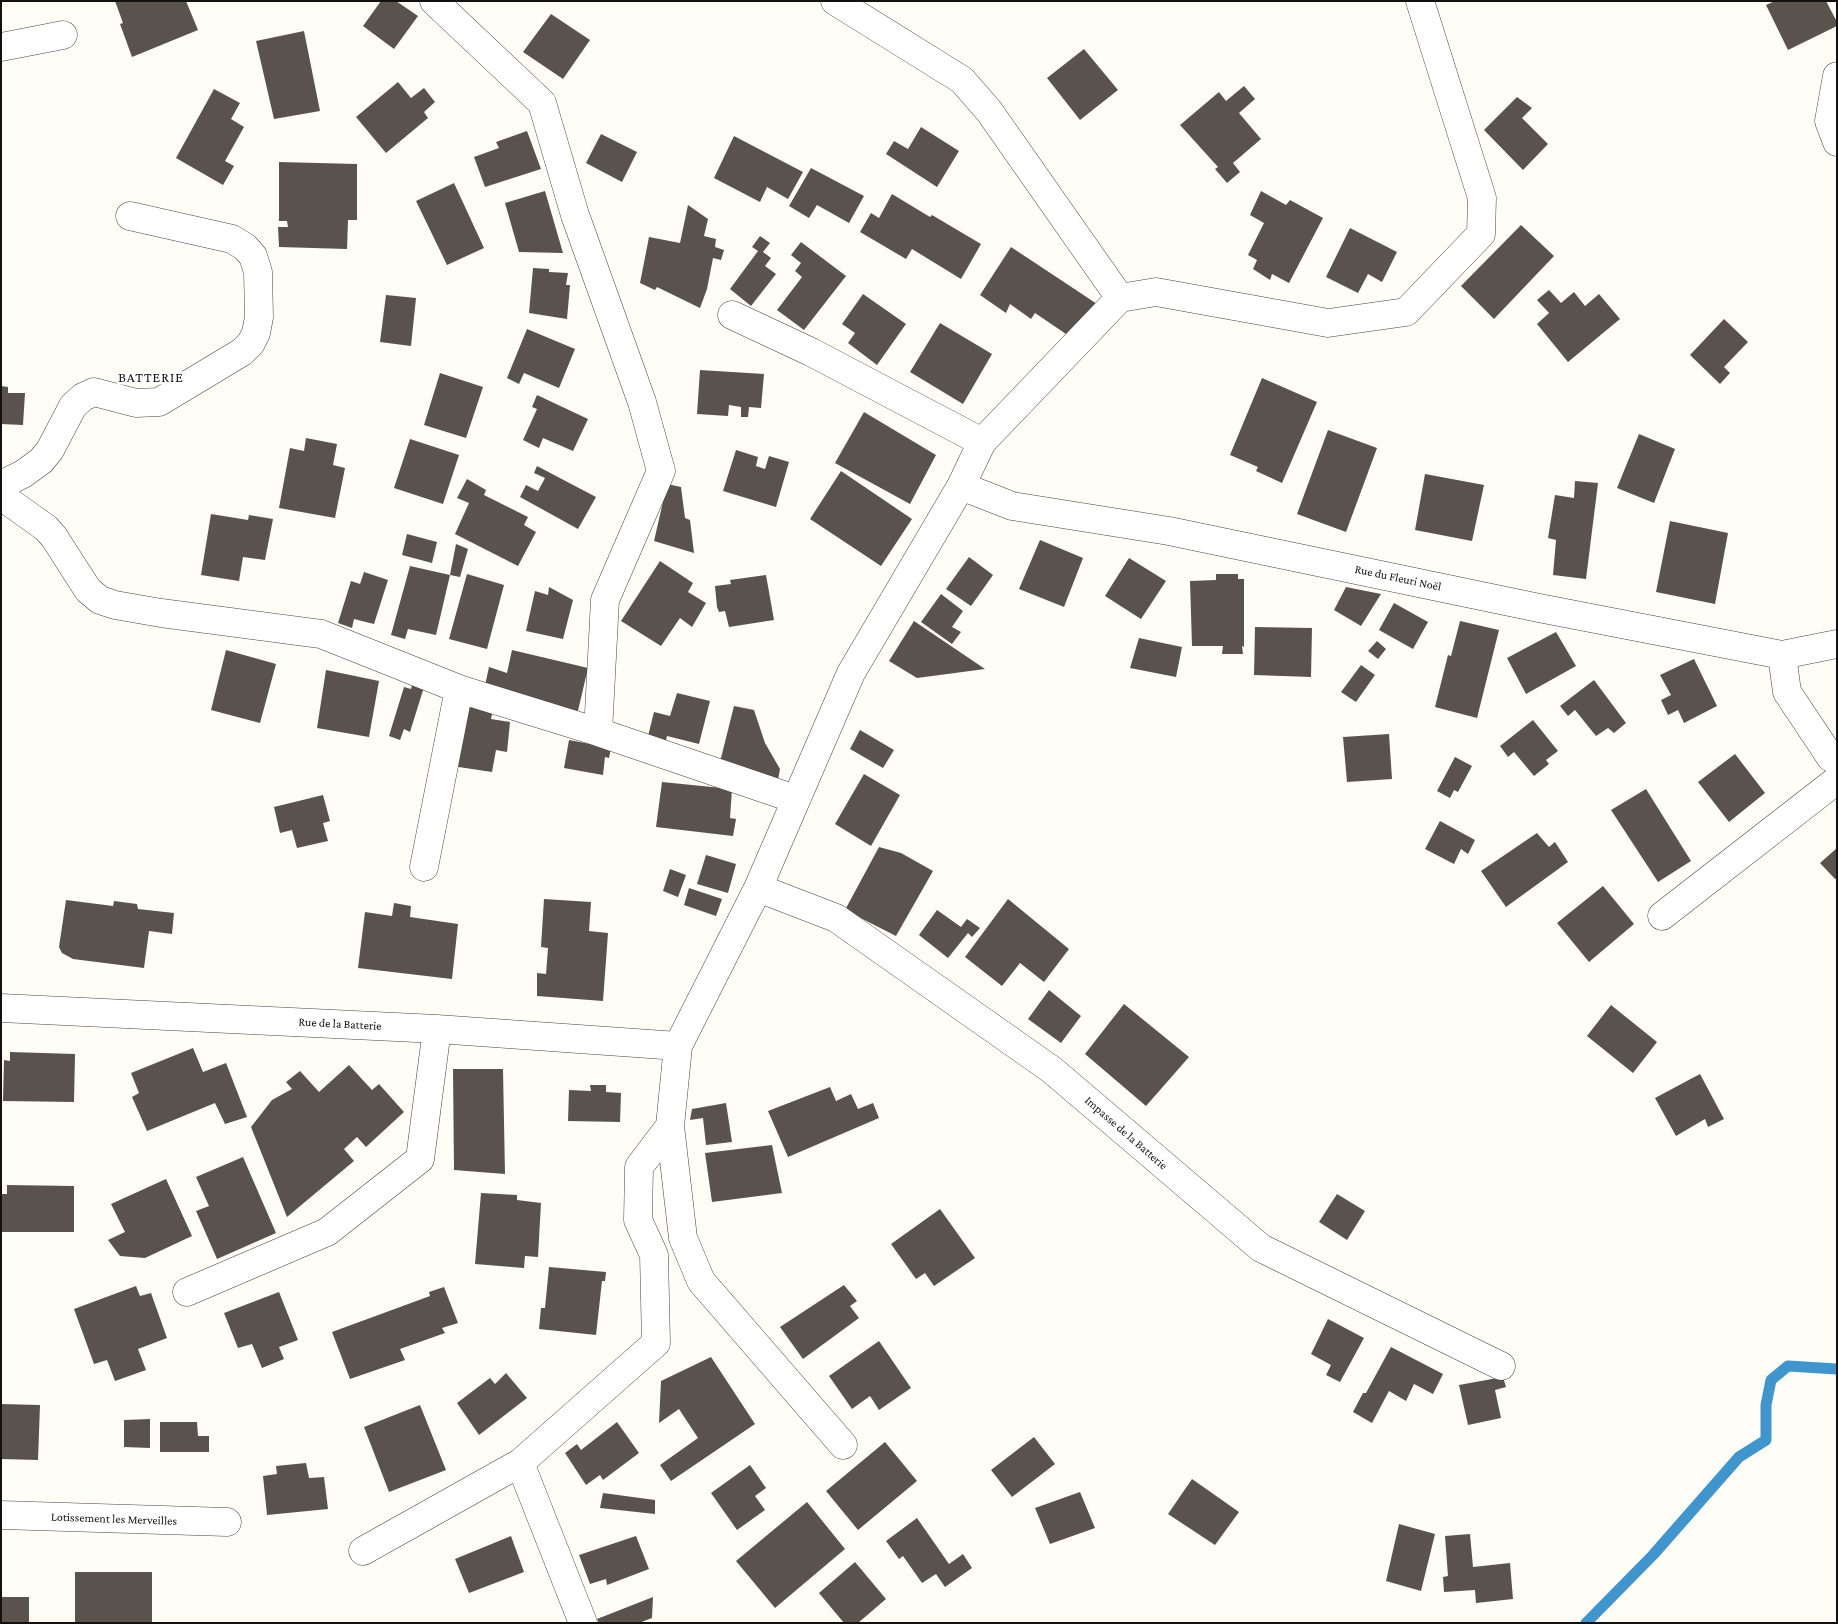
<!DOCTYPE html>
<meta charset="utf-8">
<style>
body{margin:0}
#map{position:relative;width:1838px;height:1624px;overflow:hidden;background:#fffdf5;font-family:"Crimson Pro",serif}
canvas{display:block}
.frame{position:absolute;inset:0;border:2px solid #111;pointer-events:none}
</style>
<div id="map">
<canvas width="1838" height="1624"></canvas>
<div class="frame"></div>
</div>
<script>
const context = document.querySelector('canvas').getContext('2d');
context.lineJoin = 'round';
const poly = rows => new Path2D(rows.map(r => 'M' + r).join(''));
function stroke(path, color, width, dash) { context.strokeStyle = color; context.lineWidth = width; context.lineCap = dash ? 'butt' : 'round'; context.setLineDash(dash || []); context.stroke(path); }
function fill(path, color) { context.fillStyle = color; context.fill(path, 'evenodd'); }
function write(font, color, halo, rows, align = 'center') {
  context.font = font + ' "Crimson Pro",serif'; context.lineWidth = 5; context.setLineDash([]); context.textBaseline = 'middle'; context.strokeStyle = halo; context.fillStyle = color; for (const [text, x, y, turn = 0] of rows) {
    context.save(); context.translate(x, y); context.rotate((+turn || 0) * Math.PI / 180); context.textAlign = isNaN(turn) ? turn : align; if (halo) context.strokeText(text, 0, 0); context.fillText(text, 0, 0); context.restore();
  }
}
stroke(poly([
 [1586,1623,1653,1555,1739,1457,1766,1440,1766,1405,1771,1380,1788,1366,1837,1369]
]), '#3f96cf', 11);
fill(poly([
 [115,1,186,1,198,30,132,57,120,24,123,23],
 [381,1,396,1,418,16,394,49,363,26],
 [1775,1,1826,1,1837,22,1837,26,1788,50,1766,5],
 [551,14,590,40,563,79,523,52],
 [304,31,320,111,274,119,256,41],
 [1084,49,1118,90,1080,120,1047,78],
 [398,82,411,98,424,88,435,102,424,112,428,118,386,153,356,117],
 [1244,86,1255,99,1239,113,1261,139,1233,163,1240,172,1227,183,1215,169,1218,167,1180,125,1219,92,1226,101],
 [214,89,240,103,231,119,244,127,225,161,234,166,223,185,176,158],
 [1517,97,1532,108,1522,118,1548,144,1523,170,1484,130],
 [921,127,959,151,937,187,886,154,894,141,908,149],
 [527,131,541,169,485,187,474,157,499,148,496,142],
 [601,134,637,152,622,182,586,163],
 [734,136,803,172,788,199,767,187,760,202,714,178],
 [279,162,357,164,357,220,348,220,347,249,279,247,278,227,288,227,287,221,279,221],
 [811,168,864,196,849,223,817,205,809,218,789,206],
 [454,183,484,248,447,265,416,201],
 [545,191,563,253,519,252,505,203],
 [1261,191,1286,205,1290,200,1323,218,1289,283,1272,274,1270,280,1253,269,1257,260,1248,255,1264,223,1250,215],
 [892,194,930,217,932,215,981,244,961,279,912,249,906,259,860,232,871,213,879,218],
 [688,205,708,219,704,236,716,239,715,247,724,250,721,260,713,258,707,289,700,308,657,287,655,290,640,283,649,237,680,243],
 [1521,225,1554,256,1494,319,1461,286],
 [1350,228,1397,252,1382,282,1368,274,1358,293,1326,277],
 [760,236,770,243,763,252,771,258,765,266,776,274,751,306,730,289,758,251,752,247],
 [801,242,846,276,804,330,777,310,802,277,795,271,801,263,791,255],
 [1011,247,1079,292,1097,304,1066,334,1035,313,1031,319,1010,304,1006,313,980,295],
 [533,268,549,269,549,272,568,273,566,285,570,285,567,319,529,313],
 [1549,290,1561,303,1574,292,1585,306,1599,294,1620,319,1568,362,1537,324,1549,313,1537,300],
 [863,294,906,324,877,365,848,343,855,333,842,324],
 [386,295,416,298,411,346,380,342],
 [1724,319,1748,342,1724,367,1730,373,1720,384,1690,355],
 [940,323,992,354,963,404,910,372],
 [527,329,575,349,559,388,524,373,519,384,507,378],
 [700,370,764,374,761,408,749,407,748,417,741,417,741,407,729,405,728,416,697,414],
 [440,373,483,387,466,438,424,425],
 [1262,378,1317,402,1282,483,1256,471,1258,467,1230,455],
 [1,386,8,387,8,393,25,393,23,425,1,424],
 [537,395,588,419,573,451,543,438,539,448,523,440,537,409,532,407],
 [864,412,936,455,910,504,835,463],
 [1328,430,1377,448,1346,532,1297,514],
 [1639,434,1675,449,1654,503,1617,488],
 [306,438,337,444,333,465,345,468,335,518,279,508,290,448,304,451],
 [410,439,459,455,443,504,394,488],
 [736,450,758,457,756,466,765,469,769,456,789,462,776,507,723,491],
 [537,466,596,497,578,529,520,497,526,485,538,491,545,478,534,473],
 [841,471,912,519,881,566,810,519],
 [1425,474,1484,485,1472,541,1415,530],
 [467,479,486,490,484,495,528,517,524,525,536,532,518,566,455,534,469,503,457,498],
 [1575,481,1598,483,1586,579,1553,575,1556,540,1548,538,1555,495,1574,498],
 [667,484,681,487,685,518,690,520,694,553,654,541],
 [211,514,248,520,249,515,273,519,265,560,243,557,239,581,201,575],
 [1670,521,1728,533,1715,604,1656,592],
 [407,534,437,542,432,563,402,555],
 [1040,540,1083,558,1064,607,1019,589],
 [456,544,468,549,460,577,450,575],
 [969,557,993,575,971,606,946,589],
 [1129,558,1166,581,1141,619,1105,596],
 [660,561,693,583,688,592,706,603,692,627,680,618,661,646,621,621],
 [410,566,450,575,436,635,408,629,405,639,391,635],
 [364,572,388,580,374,624,354,619,352,628,338,623,351,581,360,584],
 [467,574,504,585,487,649,449,639],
 [1216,574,1238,574,1238,579,1244,579,1244,647,1242,646,1243,654,1222,654,1223,646,1192,646,1190,581,1216,580],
 [766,575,774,620,729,627,725,611,719,612,717,607,715,586,731,584,730,580],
 [549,587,573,600,563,639,526,631,535,591,548,595],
 [1346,587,1381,594,1361,626,1334,610],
 [941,594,963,611,952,627,961,632,952,644,921,622],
 [1394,603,1428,622,1413,649,1379,630],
 [914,621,985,669,917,678,889,661],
 [1460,621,1499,630,1477,718,1435,707,1448,655,1451,656],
 [1255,627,1312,628,1311,677,1254,675],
 [1556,632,1576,666,1526,694,1507,658],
 [1139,638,1182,647,1176,677,1130,668],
 [1377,641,1386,649,1378,659,1368,651],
 [226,650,276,664,260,723,211,710],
 [512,650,588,668,577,715,484,690,489,667,507,673],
 [1694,659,1717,706,1684,723,1678,710,1668,715,1661,700,1671,695,1660,675],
 [1361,665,1375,675,1356,702,1341,692],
 [326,670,379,681,369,737,317,728],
 [1594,680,1626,723,1614,733,1608,728,1596,736,1575,710,1568,716,1560,706],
 [413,682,424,687,410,732,404,729,400,740,389,736,404,687,411,689],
 [677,693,710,701,699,744,667,736,665,745,647,740,654,712,670,716],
 [734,706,754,710,765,743,780,769,778,780,719,766],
 [466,707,493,710,491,719,510,722,507,752,496,750,492,772,452,766],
 [1533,720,1558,751,1546,760,1549,764,1534,776,1514,752,1508,757,1500,746],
 [860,730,894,750,883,768,850,749],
 [1389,734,1392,779,1347,782,1343,737],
 [569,740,611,748,609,758,605,757,603,775,564,768],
 [1735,754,1765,793,1729,822,1698,782],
 [1455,757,1472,766,1458,792,1454,790,1450,798,1437,791],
 [864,774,900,795,871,846,835,824],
 [662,782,732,789,730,818,736,819,733,836,656,827],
 [1646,789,1691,861,1658,882,1611,810],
 [323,795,330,821,323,823,328,841,297,848,292,830,280,833,274,807],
 [1440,821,1475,840,1468,854,1461,849,1454,864,1425,849],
 [1537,833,1549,847,1555,842,1568,862,1506,907,1481,871],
 [879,847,901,853,933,871,896,936,845,910],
 [1837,848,1837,878,1835,879,1820,863],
 [706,855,736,864,728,893,697,884],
 [670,869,686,875,678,897,663,891],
 [1603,886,1634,924,1589,962,1557,923],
 [689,888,722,899,716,916,684,905],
 [544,899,591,902,589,931,608,933,603,1001,537,996,537,973,546,974,548,948,541,947],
 [1008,899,1069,949,1044,982,1020,963,1002,986,965,957],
 [66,900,113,906,114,901,137,904,138,909,174,913,172,934,149,931,144,968,73,959,62,953,59,947],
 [394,903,411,906,410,917,458,924,452,979,358,968,365,912,392,916],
 [937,910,961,927,967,919,980,928,972,937,968,933,948,958,919,935],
 [1049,990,1081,1016,1061,1043,1028,1019],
 [1124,1004,1189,1057,1146,1106,1085,1054],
 [1611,1005,1657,1042,1633,1073,1587,1036],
 [193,1048,203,1072,226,1063,247,1117,225,1124,215,1103,147,1131,132,1097,139,1093,131,1073],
 [10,1052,75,1054,74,1102,3,1101,4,1060,10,1061],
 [349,1065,372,1090,379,1084,404,1112,366,1147,357,1137,344,1149,354,1161,287,1217,251,1127,272,1100,292,1089,286,1082,300,1071,319,1092],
 [453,1069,503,1069,505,1174,454,1170],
 [1700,1074,1724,1119,1708,1127,1705,1119,1676,1136,1655,1098],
 [590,1085,606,1085,606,1092,621,1093,620,1122,568,1121,569,1090,591,1091],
 [830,1087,836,1101,851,1094,858,1109,873,1103,879,1118,788,1157,768,1111],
 [726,1103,732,1142,706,1145,703,1118,690,1120,692,1109],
 [772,1145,782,1193,712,1202,705,1153],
 [243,1157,276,1233,217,1259,196,1211,209,1206,196,1177],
 [166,1179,192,1236,145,1258,120,1256,108,1240,125,1232,111,1204],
 [7,1185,74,1186,74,1232,1,1232,2,1194,7,1194],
 [481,1193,517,1195,517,1200,541,1203,538,1257,525,1256,524,1268,475,1264],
 [1337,1194,1365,1211,1347,1240,1319,1222],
 [940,1209,975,1258,934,1286,925,1273,916,1279,891,1244],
 [549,1267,606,1272,605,1281,602,1281,596,1335,539,1329,541,1308,545,1308],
 [844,1285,857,1301,850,1306,859,1318,803,1359,780,1327],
 [136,1286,140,1296,151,1293,167,1338,138,1349,146,1370,115,1381,107,1360,94,1364,74,1309],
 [444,1287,458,1323,442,1328,445,1333,400,1349,405,1360,350,1379,332,1332,430,1296,429,1292],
 [279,1292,298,1340,279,1347,284,1359,262,1368,252,1344,238,1348,224,1313],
 [1328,1319,1364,1338,1340,1382,1326,1375,1331,1365,1311,1354],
 [879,1341,911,1388,879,1410,870,1396,852,1409,829,1376],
 [1391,1347,1443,1374,1433,1394,1414,1384,1406,1401,1389,1391,1372,1423,1353,1412,1363,1393,1366,1393],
 [711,1357,755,1424,671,1481,660,1465,698,1438,679,1409,659,1423,661,1381],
 [506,1373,527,1398,479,1435,457,1403,490,1378,495,1384],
 [1503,1377,1506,1387,1495,1390,1501,1418,1468,1425,1459,1385],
 [1,1404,40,1405,38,1460,1,1459],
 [420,1405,446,1470,389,1492,364,1427],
 [150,1419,150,1448,124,1447,124,1420],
 [160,1422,197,1422,198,1436,209,1436,209,1452,160,1452],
 [617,1422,639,1453,603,1480,600,1475,586,1485,565,1453,577,1444,581,1450],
 [1034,1437,1055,1464,1012,1497,991,1470],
 [885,1442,917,1481,858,1530,826,1491],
 [306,1463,309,1478,324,1477,328,1509,267,1515,263,1476,277,1474,276,1466],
 [750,1465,766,1488,755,1496,765,1510,737,1530,711,1493],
 [1192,1479,1239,1512,1215,1545,1168,1514],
 [1080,1492,1095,1528,1050,1544,1035,1508],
 [603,1493,655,1500,655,1514,600,1508],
 [807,1502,845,1549,775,1608,736,1561],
 [917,1518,949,1564,963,1554,972,1568,945,1587,936,1574,922,1583,903,1556,899,1559,886,1541],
 [1399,1524,1435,1534,1421,1591,1386,1581],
 [1470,1534,1473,1567,1510,1563,1513,1599,1476,1603,1475,1590,1444,1592,1443,1577,1448,1576,1445,1536],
 [511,1536,524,1572,469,1593,455,1559],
 [636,1536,649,1569,607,1585,606,1579,590,1584,579,1555],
 [855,1562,886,1599,858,1623,844,1623,819,1593],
 [75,1572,152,1572,152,1623,75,1623],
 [1,1597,29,1597,29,1623,1,1623],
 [653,1597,652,1618,639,1623,599,1623,597,1619]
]), '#5a524d');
const minor = poly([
 [434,1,542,103,575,215,642,402,661,471,605,600,598,732],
 [835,1,962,80,989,111,1120,298],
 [1,47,63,35],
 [1837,76,1829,121,1837,142],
 [732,315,811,352,982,442],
 [1,485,23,474,41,461,50,450,73,406,83,397,94,392,136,403,159,402,242,352,251,343,256,333,259,317,258,272,253,256,245,247,232,239,130,216],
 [961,486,1012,506,1169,531,1539,608,1782,655,1837,644],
 [1,496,46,528,54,537,88,590,100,600,115,605,161,613,321,634,459,689,598,732,795,799],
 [1782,655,1787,692,1831,758,1837,760],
 [424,867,459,689],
 [758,888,836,918,1052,1070,1261,1248,1501,1366],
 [1662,916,1837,780],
 [1,1008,437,1029,678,1046],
 [187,1292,327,1232,420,1159,437,1029],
 [843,1445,701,1281,683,1238,670,1126,678,1046,758,888,851,673,961,486,982,442,1120,298,1156,292,1328,323,1406,312,1481,234,1482,198,1420,1],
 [520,1463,583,1623],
 [1,1515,227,1522],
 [363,1551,520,1463,656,1343,654,1255,638,1220,639,1167,670,1126]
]);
stroke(minor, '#444', 29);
stroke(minor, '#fff', 28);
write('12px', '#111', '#fff', [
 ["Rue du Fleuri Noël",1398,578,12],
 ["Rue de la Batterie",340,1024,3],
 ["Impasse de la Batterie",1126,1133,41],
 ["Lotissement les Merveilles",114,1519,2]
]);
context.letterSpacing = '1px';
write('14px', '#111', '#fff', [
 ["BATTERIE",151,378]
]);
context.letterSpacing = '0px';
</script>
